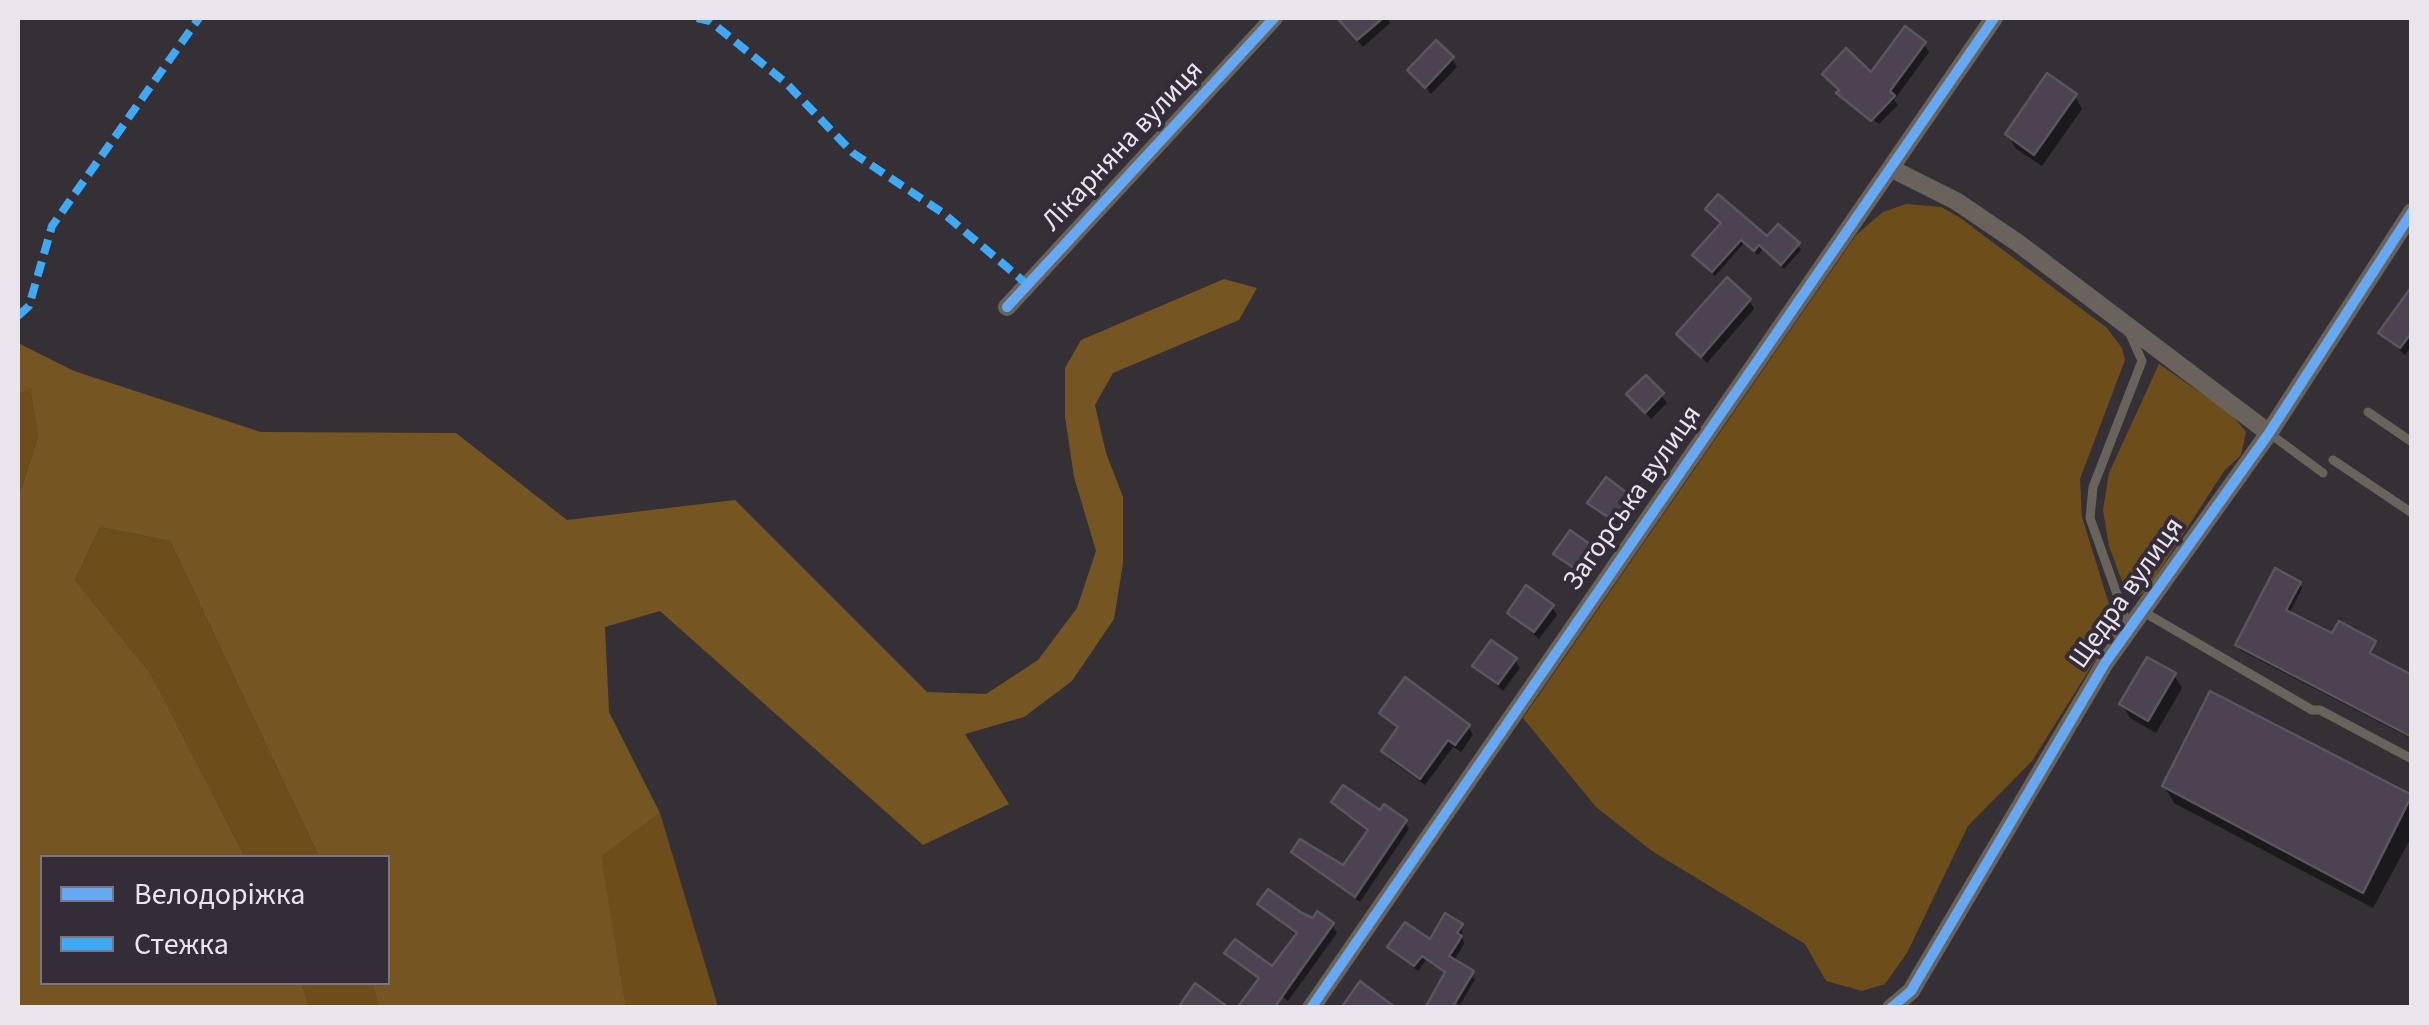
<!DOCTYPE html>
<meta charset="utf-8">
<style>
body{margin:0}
#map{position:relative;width:2429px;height:1025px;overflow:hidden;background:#343036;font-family:"Source Sans 3",sans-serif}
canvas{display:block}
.frame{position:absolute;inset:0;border:20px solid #eae4ed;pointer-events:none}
.legend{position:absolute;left:40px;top:855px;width:350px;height:130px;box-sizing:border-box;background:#352c3a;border:2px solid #7d7682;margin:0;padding:12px 18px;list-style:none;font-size:30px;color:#eae4ed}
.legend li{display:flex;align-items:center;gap:20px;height:50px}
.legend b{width:50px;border:2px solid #7d7682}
</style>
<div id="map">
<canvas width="2429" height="1025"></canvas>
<div class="frame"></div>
<ul class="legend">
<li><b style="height:12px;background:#66a8f1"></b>Велодоріжка</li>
<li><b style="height:12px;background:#3fa9f5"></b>Стежка</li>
</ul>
</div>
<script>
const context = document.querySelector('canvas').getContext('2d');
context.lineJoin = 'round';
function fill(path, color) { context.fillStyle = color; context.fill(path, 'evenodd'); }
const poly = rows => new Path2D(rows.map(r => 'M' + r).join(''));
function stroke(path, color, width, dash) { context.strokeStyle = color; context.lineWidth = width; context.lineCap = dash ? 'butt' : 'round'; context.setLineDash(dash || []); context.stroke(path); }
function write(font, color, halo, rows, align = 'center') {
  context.font = font + ' "Source Sans 3",sans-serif'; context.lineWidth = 8; context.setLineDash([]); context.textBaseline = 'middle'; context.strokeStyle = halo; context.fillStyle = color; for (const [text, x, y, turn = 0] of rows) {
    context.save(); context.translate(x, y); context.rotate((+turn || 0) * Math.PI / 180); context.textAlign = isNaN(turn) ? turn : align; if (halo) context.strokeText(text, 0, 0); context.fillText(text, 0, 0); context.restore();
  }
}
fill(poly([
 [1906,204,1941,207,1959,217,2107,328,2122,348,2125,360,2080,479,2082,517,2112,614,2101,651,2032,761,1968,826,1907,953,1885,984,1862,991,1826,981,1805,944,1652,851,1596,807,1523,718,1856,235,1883,212],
 [2159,364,2231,414,2246,432,2241,455,2224,471,2147,590,2137,598,2126,592,2109,546,2103,510,2109,473],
 [30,387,38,437,18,498,18,395],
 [100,527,170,541,319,857,245,857,151,674,75,580],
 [660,813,718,1007,626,1007,600,855],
 [302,983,372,983,379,1007,309,1007]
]), '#6d4e1b');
fill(poly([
 [1224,279,1257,288,1239,320,1113,373,1095,405,1106,453,1123,497,1123,563,1114,619,1072,681,1024,717,965,734,1009,804,923,845,660,611,605,627,609,712,660,813,601,856,626,1007,379,1007,372,983,388,982,388,858,319,857,170,541,100,527,75,580,151,674,245,857,42,858,42,982,302,983,309,1007,18,1007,18,498,38,437,30,388,18,395,18,343,74,371,261,432,456,433,567,520,735,500,927,692,986,694,1038,660,1077,608,1096,551,1074,477,1065,417,1065,368,1081,340]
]), '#755521');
fill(poly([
 [1337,18,1387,18,1390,23,1363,47],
 [1924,44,1929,52,1894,100,1898,105,1879,124,1842,95,1842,99,1825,74,1871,76],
 [1452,59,1457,67,1431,94,1410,70],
 [2075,96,2082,109,2042,166,2015,148,2008,134],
 [1723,224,1798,245,1801,250,1784,269,1763,249,1758,255,1744,243,1715,276,1695,255],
 [2412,290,2412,346,2405,355,2381,333],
 [1749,300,1754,309,1707,363,1679,334],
 [1646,378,1667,403,1651,419,1630,395],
 [1628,496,1633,505,1617,527,1590,503],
 [1592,548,1597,557,1582,577,1556,554],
 [2299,583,2302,588,2289,614,2333,637,2374,643,2372,657,2412,678,2412,739,2240,650,2237,645],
 [1552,607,1557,615,1539,639,1510,613],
 [1515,660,1520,668,1503,691,1475,666],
 [2174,675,2182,688,2156,733,2130,718,2122,704],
 [2211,695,2412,798,2412,836,2373,908,2174,803,2164,786],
 [1382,713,1468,726,1473,735,1461,752,1453,747,1425,785,1389,759,1384,751,1399,730],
 [1334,802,1405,822,1409,829,1360,902,1294,852,1344,868,1369,833],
 [1260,905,1332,925,1337,933,1288,1001,1227,953,1273,970,1297,936],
 [1461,926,1464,944,1453,962,1475,979,1460,1005,1453,1001,1447,975,1426,960,1418,971,1390,947,1430,943]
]), '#0007');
const building = poly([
 [1337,18,1383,18,1357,40,1337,18],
 [1905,26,1926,42,1890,91,1895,96,1871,121,1836,93,1839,90,1822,74,1846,48,1871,72,1905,26],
 [1436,40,1454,57,1425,88,1407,70,1436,40],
 [2047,73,2077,94,2034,155,2005,134,2047,73],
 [1718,194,1767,236,1778,224,1800,243,1781,265,1759,245,1754,251,1741,240,1712,272,1692,255,1721,223,1705,209,1718,194],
 [1727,277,1751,299,1701,357,1676,334,1727,277],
 [2412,286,2412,332,2400,348,2378,333,2412,286],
 [1646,375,1664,393,1645,413,1626,394,1646,375],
 [1606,477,1630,495,1612,520,1587,503,1606,477],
 [1570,530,1594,547,1577,570,1553,554,1570,530],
 [2275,568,2301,582,2286,610,2332,633,2339,621,2376,641,2370,653,2412,675,2412,737,2235,645,2275,568],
 [1526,585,1554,605,1534,632,1507,613,1526,585],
 [1491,640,1517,658,1498,684,1472,666,1491,640],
 [2147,657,2176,673,2148,721,2119,704,2147,657],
 [1405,677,1470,725,1455,745,1448,740,1420,779,1381,751,1398,727,1379,713,1405,677],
 [2210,691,2412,795,2363,893,2162,786,2210,691],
 [1343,785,1380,810,1384,804,1407,820,1355,897,1291,852,1300,839,1343,865,1368,830,1331,802,1343,785],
 [1268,889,1302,913,1313,918,1317,911,1334,923,1274,1008,1237,1008,1259,978,1224,953,1235,939,1272,966,1297,933,1257,904,1268,889],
 [1445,913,1463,924,1457,933,1462,936,1449,956,1474,971,1452,1008,1425,1008,1445,972,1422,956,1414,966,1387,947,1405,922,1430,939,1445,913],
 [1360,981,1396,1008,1341,1008,1360,981],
 [1195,983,1229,1008,1178,1008,1195,983]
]);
fill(building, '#4d4252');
stroke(building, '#5b565d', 2.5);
stroke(poly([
 [2368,412,2412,442],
 [2269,433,2323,473],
 [2333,460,2412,513],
 [2142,611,2312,710,2320,710,2412,759],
 [2116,635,2124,614,2090,518,2093,487,2142,361,2130,334]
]), '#6a635b', 9);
stroke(poly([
 [1892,169,1956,201,2018,243,2269,433],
 [1007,307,1274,18],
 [1311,1008,1994,18],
 [1891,1008,1911,991,2105,663,2269,433,2412,212]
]), '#6a635b', 18);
stroke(poly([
 [697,18,710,21,786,83,853,153,943,213,1028,285],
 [18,316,29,306,52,226,199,18]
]), '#3fa9f5', 8, [15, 8]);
stroke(poly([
 [1007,307,1274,18],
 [1311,1008,1994,18],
 [1891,1008,1911,991,2105,663,2269,433,2412,212]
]), '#66a8f1', 10);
write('28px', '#eae4ed', '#352c3a', [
 ["Лікарняна вулиця",1124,147,-47],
 ["Загорська вулиця",1634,499,-55],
 ["Щедра вулиця",2128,594,-55]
]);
</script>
